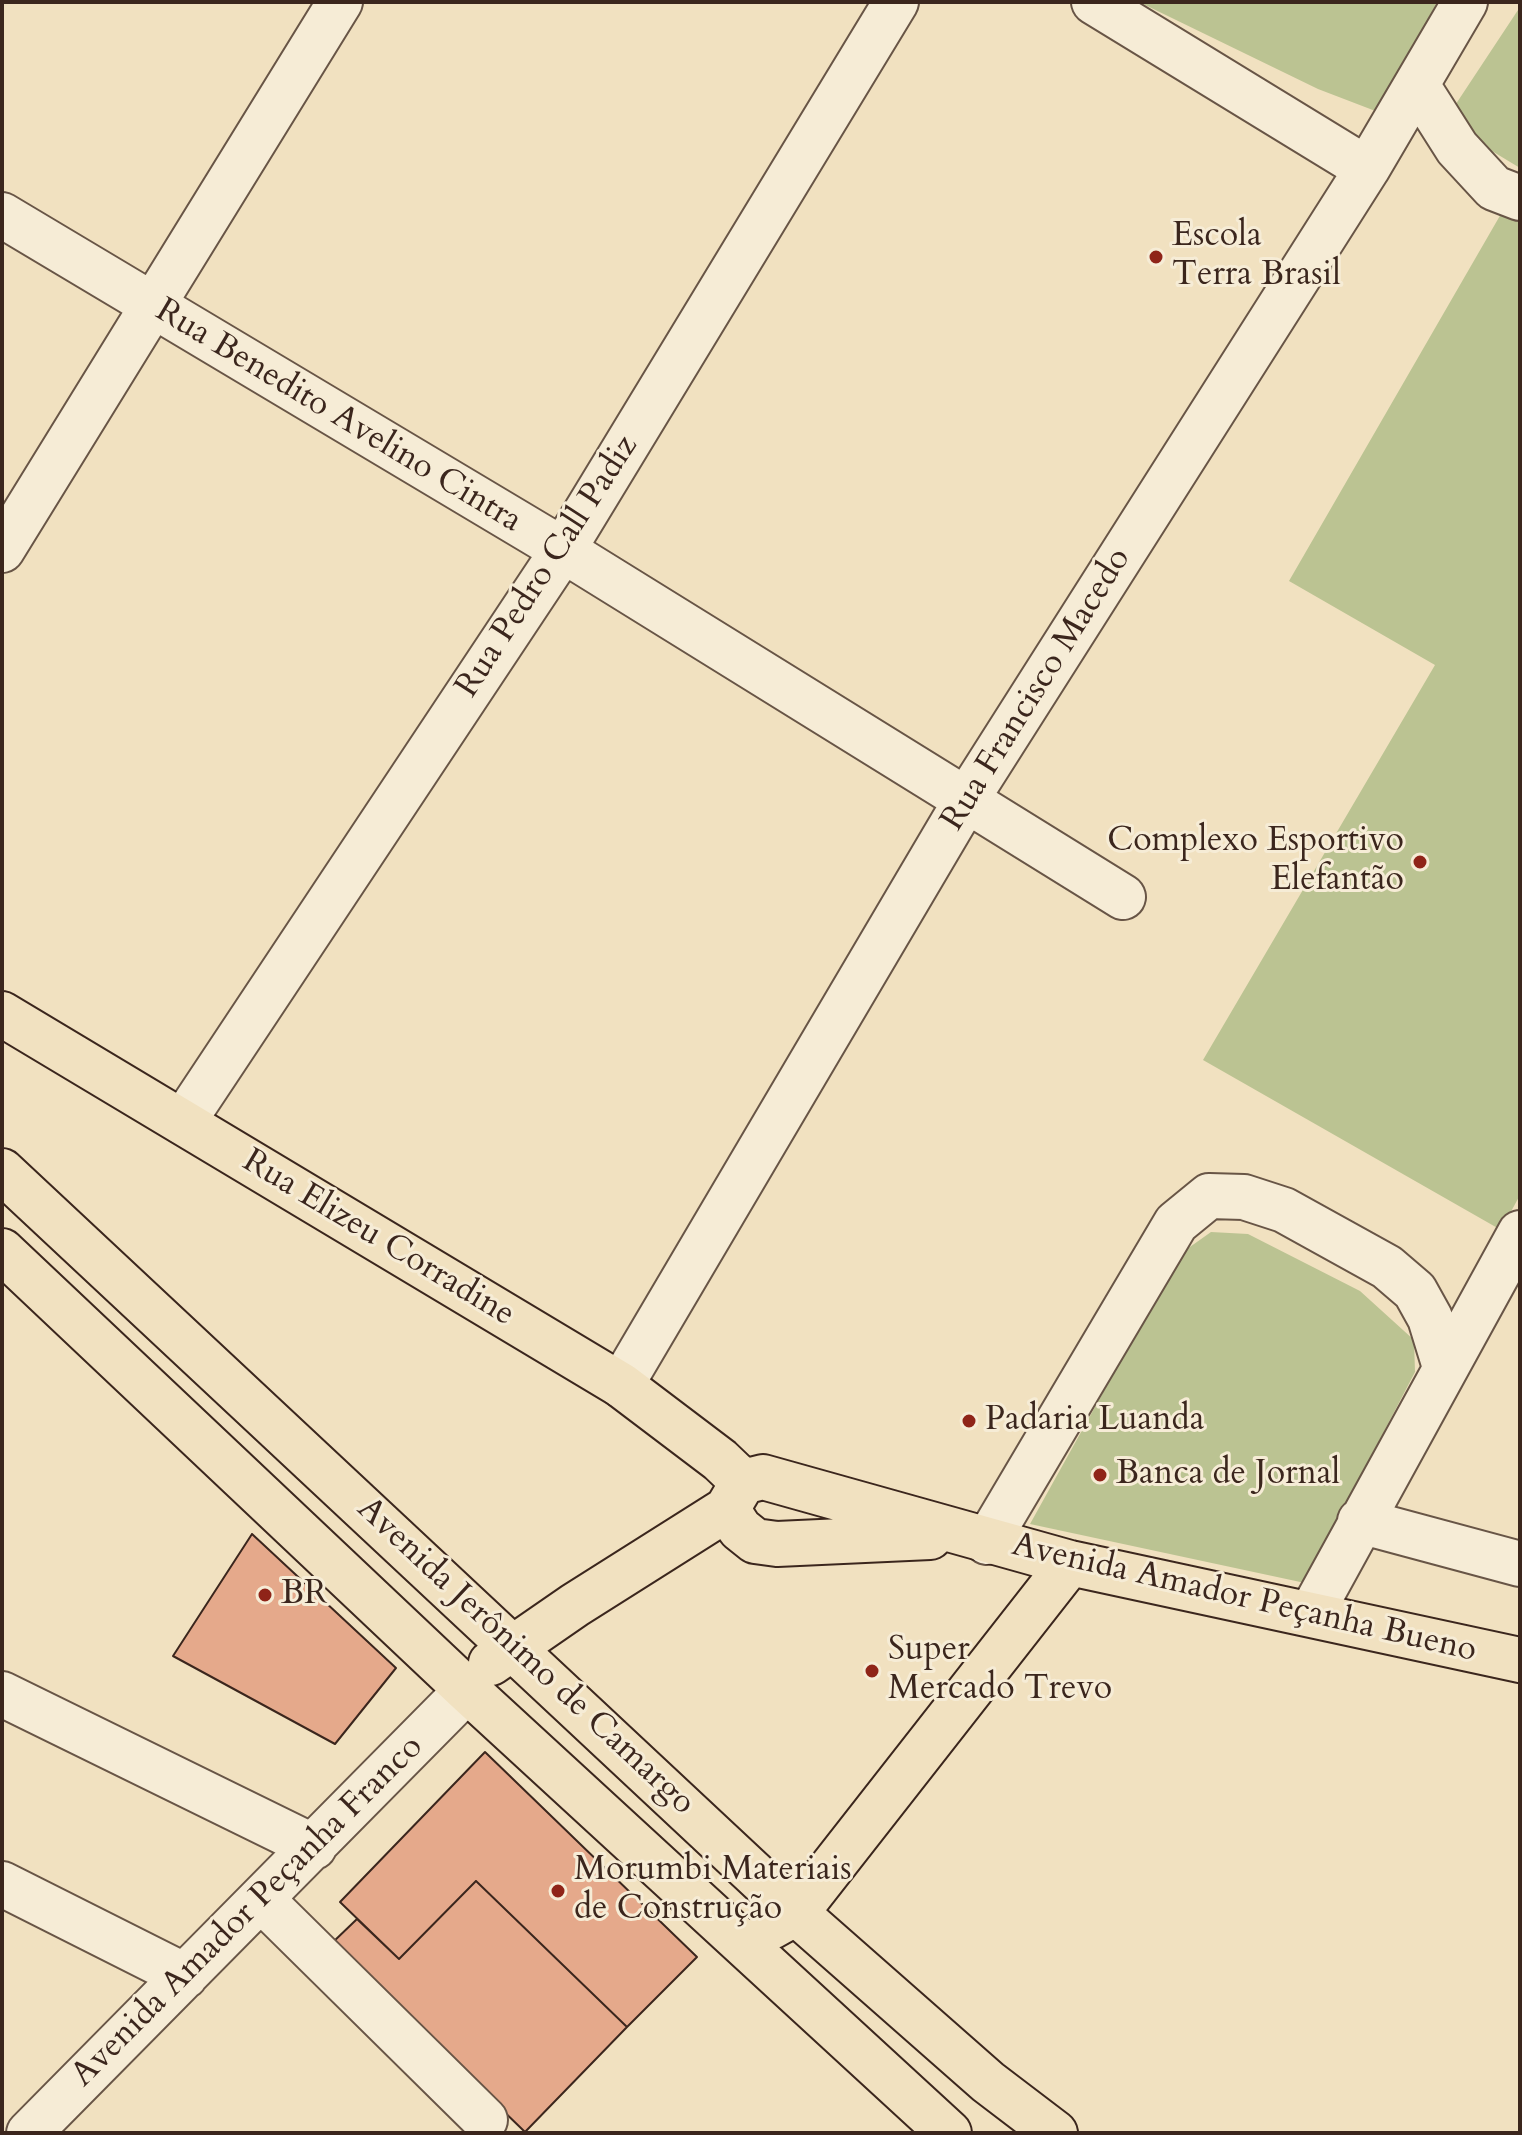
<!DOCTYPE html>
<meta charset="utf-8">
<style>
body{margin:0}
#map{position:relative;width:1522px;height:2135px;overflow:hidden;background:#f1e1c0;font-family:Cardo,serif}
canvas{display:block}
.frame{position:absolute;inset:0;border:4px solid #3b261d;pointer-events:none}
</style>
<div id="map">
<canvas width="1522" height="2135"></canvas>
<div class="frame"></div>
</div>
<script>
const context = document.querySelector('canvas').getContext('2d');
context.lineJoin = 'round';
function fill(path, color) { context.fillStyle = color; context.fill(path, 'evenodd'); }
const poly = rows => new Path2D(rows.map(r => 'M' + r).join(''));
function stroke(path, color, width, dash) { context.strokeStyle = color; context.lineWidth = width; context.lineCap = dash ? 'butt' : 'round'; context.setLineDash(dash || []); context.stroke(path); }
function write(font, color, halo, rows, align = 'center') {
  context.font = font + ' Cardo,serif'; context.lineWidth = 6; context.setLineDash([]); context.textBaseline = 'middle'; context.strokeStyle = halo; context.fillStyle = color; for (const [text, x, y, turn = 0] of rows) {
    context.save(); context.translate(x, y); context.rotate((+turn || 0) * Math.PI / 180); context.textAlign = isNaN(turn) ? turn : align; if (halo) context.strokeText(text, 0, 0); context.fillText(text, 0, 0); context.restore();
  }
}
fill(poly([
 [1139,2,1437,2,1378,112,1318,89],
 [1520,7,1520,168,1444,122],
 [1520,181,1520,1195,1501,1230,1203,1060,1435,665,1289,581],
 [1211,1232,1248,1234,1360,1291,1414,1340,1415,1372,1305,1583,1030,1524,1180,1254]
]), '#bbc392');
const building = poly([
 [252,1534,396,1668,335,1744,173,1656,252,1534],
 [485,1752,697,1957,627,2027,476,1881,399,1959,340,1902,485,1752],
 [476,1881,627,2027,525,2132,331,1944,357,1919,399,1959,476,1881]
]);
fill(building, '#e5a98b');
stroke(building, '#3b261d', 2);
const minor = poly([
 [1094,2,1367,169],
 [1417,85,1457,148,1494,188,1520,198],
 [2,215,563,550,1123,897],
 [2,550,340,2],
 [183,1122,563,550,896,2],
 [621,1385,968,797,1367,169,1465,2],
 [1360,1521,1520,1564],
 [987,1542,1176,1223,1209,1196,1244,1197,1284,1210,1387,1267,1415,1291,1430,1318,1445,1367],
 [1312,1612,1520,1233],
 [2,1694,314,1847],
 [2,1884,185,1976],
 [262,1900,485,2120],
 [29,2133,467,1690]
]);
const major = poly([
 [2,1014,621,1385,720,1460,743,1482],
 [2,1171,796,1913,988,2082,1055,2133],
 [2,1251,467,1690,949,2133],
 [727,1509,740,1529,755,1541,777,1544,930,1537],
 [491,1663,575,1605,727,1509,743,1482,763,1477,1070,1563,1520,1660],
 [771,1927,796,1913,1070,1563]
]);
stroke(minor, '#685546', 48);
stroke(major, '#3b261d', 48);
stroke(minor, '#f6ecd6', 44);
stroke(major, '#f1e1c0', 44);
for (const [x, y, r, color] of [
 [1156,257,8,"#8f2418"],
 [1420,862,8,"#8f2418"],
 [969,1421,8,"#8f2418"],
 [1100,1475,8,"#8f2418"],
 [265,1595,8,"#8f2418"],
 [872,1671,8,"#8f2418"],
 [558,1891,8,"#8f2418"]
]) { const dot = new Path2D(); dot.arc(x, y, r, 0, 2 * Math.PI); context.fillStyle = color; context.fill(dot); stroke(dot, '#f6ecd6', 3); }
write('34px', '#3b261d', '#f6ecd6', [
 ["Escola",1172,237],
 ["Terra Brasil",1172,276],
 ["Complexo Esportivo",1404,842,"right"],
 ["Elefantão",1404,881,"right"],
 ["Padaria Luanda",985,1421],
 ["Banca de Jornal",1116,1475],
 ["BR",281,1595],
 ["Super",888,1651],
 ["Mercado Trevo",888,1690],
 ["Morumbi Materiais",574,1871],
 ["de Construção",574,1910]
], 'left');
write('34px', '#3b261d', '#f6ecd6', [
 ["Rua Benedito Avelino Cintra",338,417,31],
 ["Rua Pedro Call Padiz",548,567,-57],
 ["Rua Francisco Macedo",1037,690,-58],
 ["Rua Elizeu Corradine",378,1239,31],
 ["Avenida Amador Peçanha Bueno",1244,1599,13],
 ["Avenida Jerônimo de Camargo",525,1657,43],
 ["Avenida Amador Peçanha Franco",248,1912,-45]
]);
</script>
